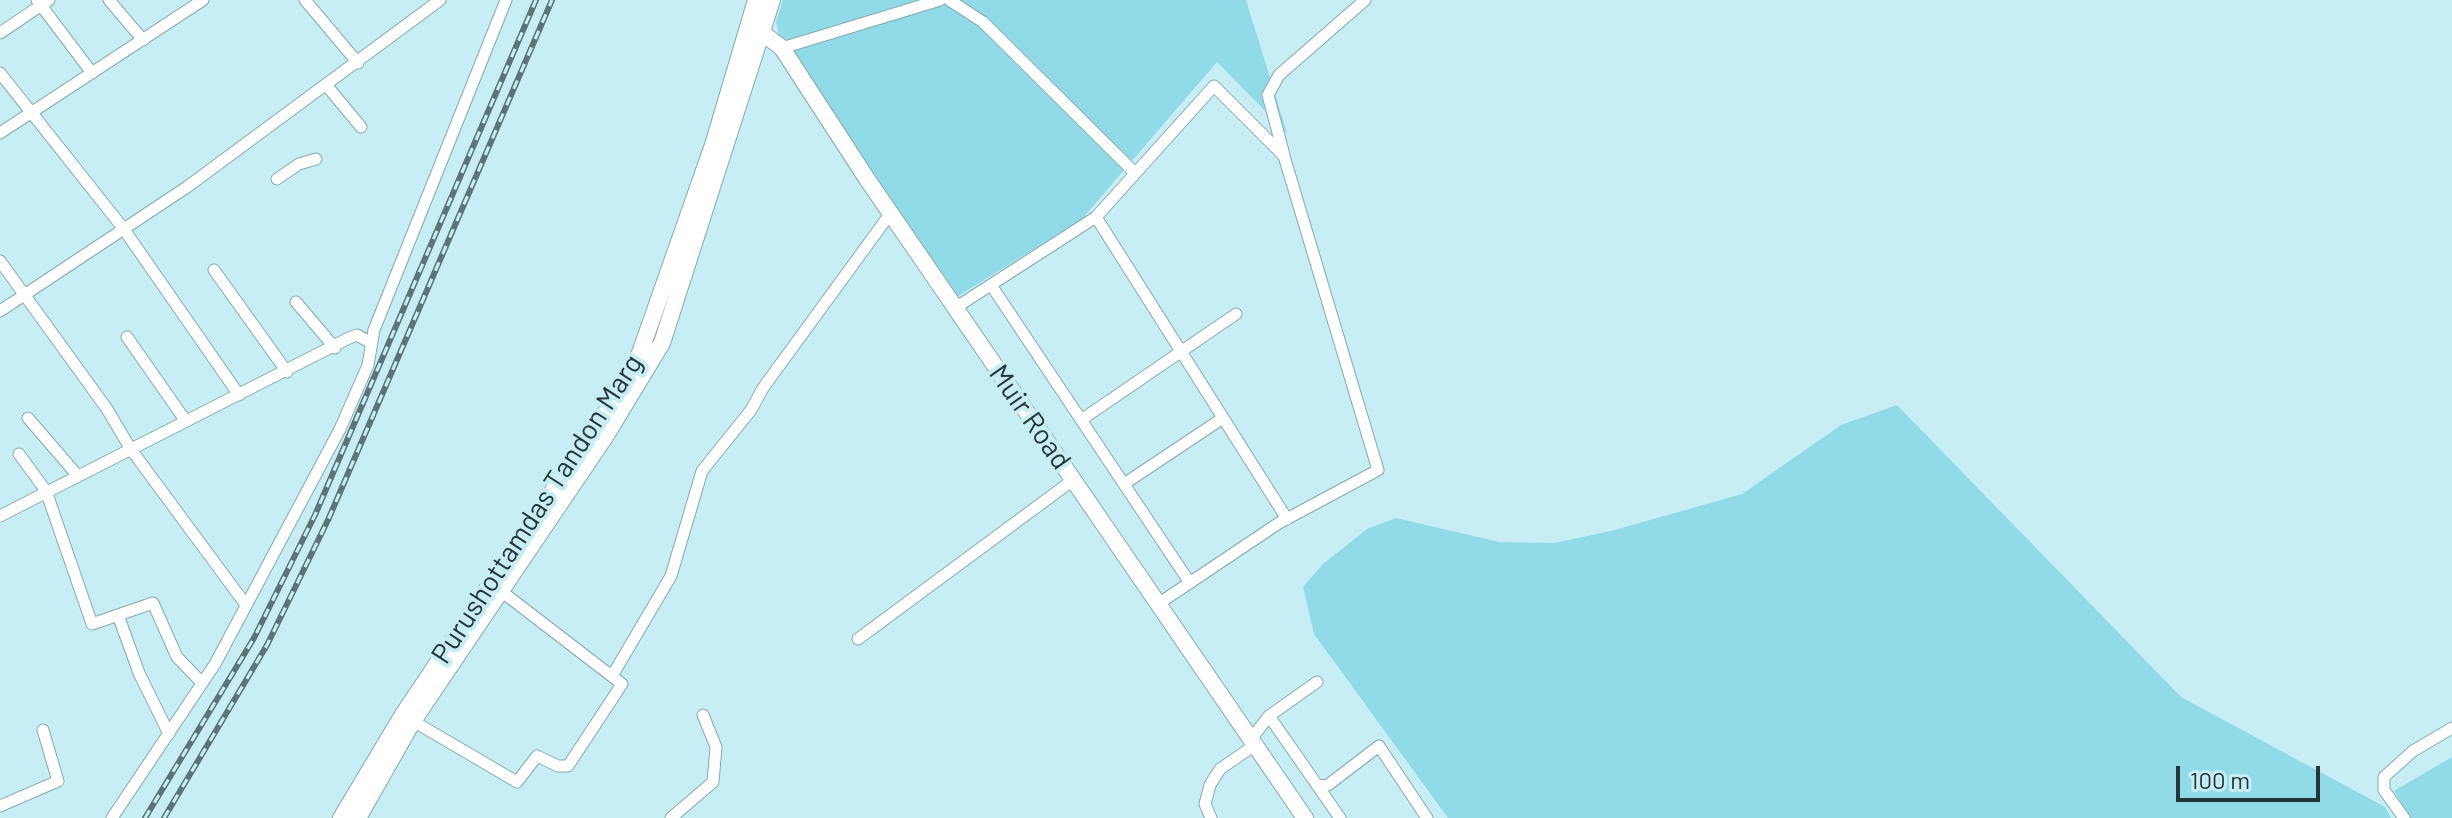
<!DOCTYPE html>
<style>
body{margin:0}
#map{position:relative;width:2452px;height:818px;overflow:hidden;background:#c7eef5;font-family:Barlow,sans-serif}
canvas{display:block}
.scale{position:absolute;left:2176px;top:766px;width:144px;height:36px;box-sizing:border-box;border:4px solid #263538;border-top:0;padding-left:10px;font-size:24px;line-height:28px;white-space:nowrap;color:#263538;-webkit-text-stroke:6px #c7eef5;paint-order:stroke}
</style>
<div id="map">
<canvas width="2452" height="818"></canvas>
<div class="scale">100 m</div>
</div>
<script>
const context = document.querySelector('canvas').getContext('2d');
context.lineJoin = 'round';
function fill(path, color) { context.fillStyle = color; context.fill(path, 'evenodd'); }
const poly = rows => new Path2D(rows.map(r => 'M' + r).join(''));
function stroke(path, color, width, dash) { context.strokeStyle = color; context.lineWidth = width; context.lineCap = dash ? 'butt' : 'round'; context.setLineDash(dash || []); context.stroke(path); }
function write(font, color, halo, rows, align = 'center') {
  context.font = font + ' Barlow,sans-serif'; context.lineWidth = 8; context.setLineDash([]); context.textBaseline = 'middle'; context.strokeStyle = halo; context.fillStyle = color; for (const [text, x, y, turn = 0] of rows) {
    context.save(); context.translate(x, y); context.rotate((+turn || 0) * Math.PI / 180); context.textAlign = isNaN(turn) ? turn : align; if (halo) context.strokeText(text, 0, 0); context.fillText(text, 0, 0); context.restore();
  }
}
fill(poly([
 [783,0,1246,0,1287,133,1217,62,1082,219,955,298,782,48,776,22],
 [1897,405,2181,697,2385,807,2391,818,1448,818,1314,634,1303,587,1323,564,1367,529,1396,518,1499,542,1554,543,1611,531,1742,494,1841,425],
 [2452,757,2452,818,2410,818,2394,791]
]), '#91dae7');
const minor = poly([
 [37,0,92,73],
 [109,0,143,40],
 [305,0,358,63],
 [949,0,983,22,1135,173],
 [0,33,49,0],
 [782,48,940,0],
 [0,73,123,228,239,395],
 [327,86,361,127],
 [0,133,203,0],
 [1284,155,1268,95,1279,75,1365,0],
 [277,179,299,164,316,159],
 [1096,217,1287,519],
 [0,261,107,409,130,448,246,605],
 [214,270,287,372],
 [991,285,1190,583],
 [296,302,335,348],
 [955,308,1096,217,1214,86,1284,156,1378,470,1279,523,1158,604],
 [0,311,187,187,440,0],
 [127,337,185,420],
 [28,418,78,476],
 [1081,420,1236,314],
 [19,454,46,491,92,624,153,603,177,657,202,683],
 [1124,484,1223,418],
 [0,516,349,338,357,335,371,343],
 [118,615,139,673,169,734],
 [858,639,1073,480],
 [612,676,671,576,702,471,751,410,763,388,890,214],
 [1269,716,1340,818],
 [413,721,517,782,537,756,558,766,568,766,622,684,501,591],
 [1251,739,1269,716,1317,682],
 [1319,786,1328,785,1379,746,1427,818],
 [0,806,58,781,43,730],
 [112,818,215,664,340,429,368,365,374,330,506,0],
 [671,818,713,782,716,747,703,715],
 [1211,818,1205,804,1210,785,1220,769,1255,745],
 [2404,818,2384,790,2384,777,2413,751,2452,728]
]);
const secondary = poly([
 [751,24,782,48,867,179,1305,818]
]);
const primary = poly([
 [341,818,402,716,612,403,640,353,713,145,756,0],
 [358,818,413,721,605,437,662,343,772,0]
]);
stroke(minor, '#84a9b0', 13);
stroke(secondary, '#84a9b0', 18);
stroke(primary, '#84a9b0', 18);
stroke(minor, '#fff', 11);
stroke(secondary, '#fff', 16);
stroke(primary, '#fff', 16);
const rail = poly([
 [145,818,254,638,315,515,536,0],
 [164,818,267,645,328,520,552,0]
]);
stroke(rail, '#5c7377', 6);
stroke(rail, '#c7eef5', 3, [9]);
write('28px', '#263538', '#c7eef5', [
 ["Muir Road",1030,417,55],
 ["Purushottamdas Tandon Marg",537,509,-57]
]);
</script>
